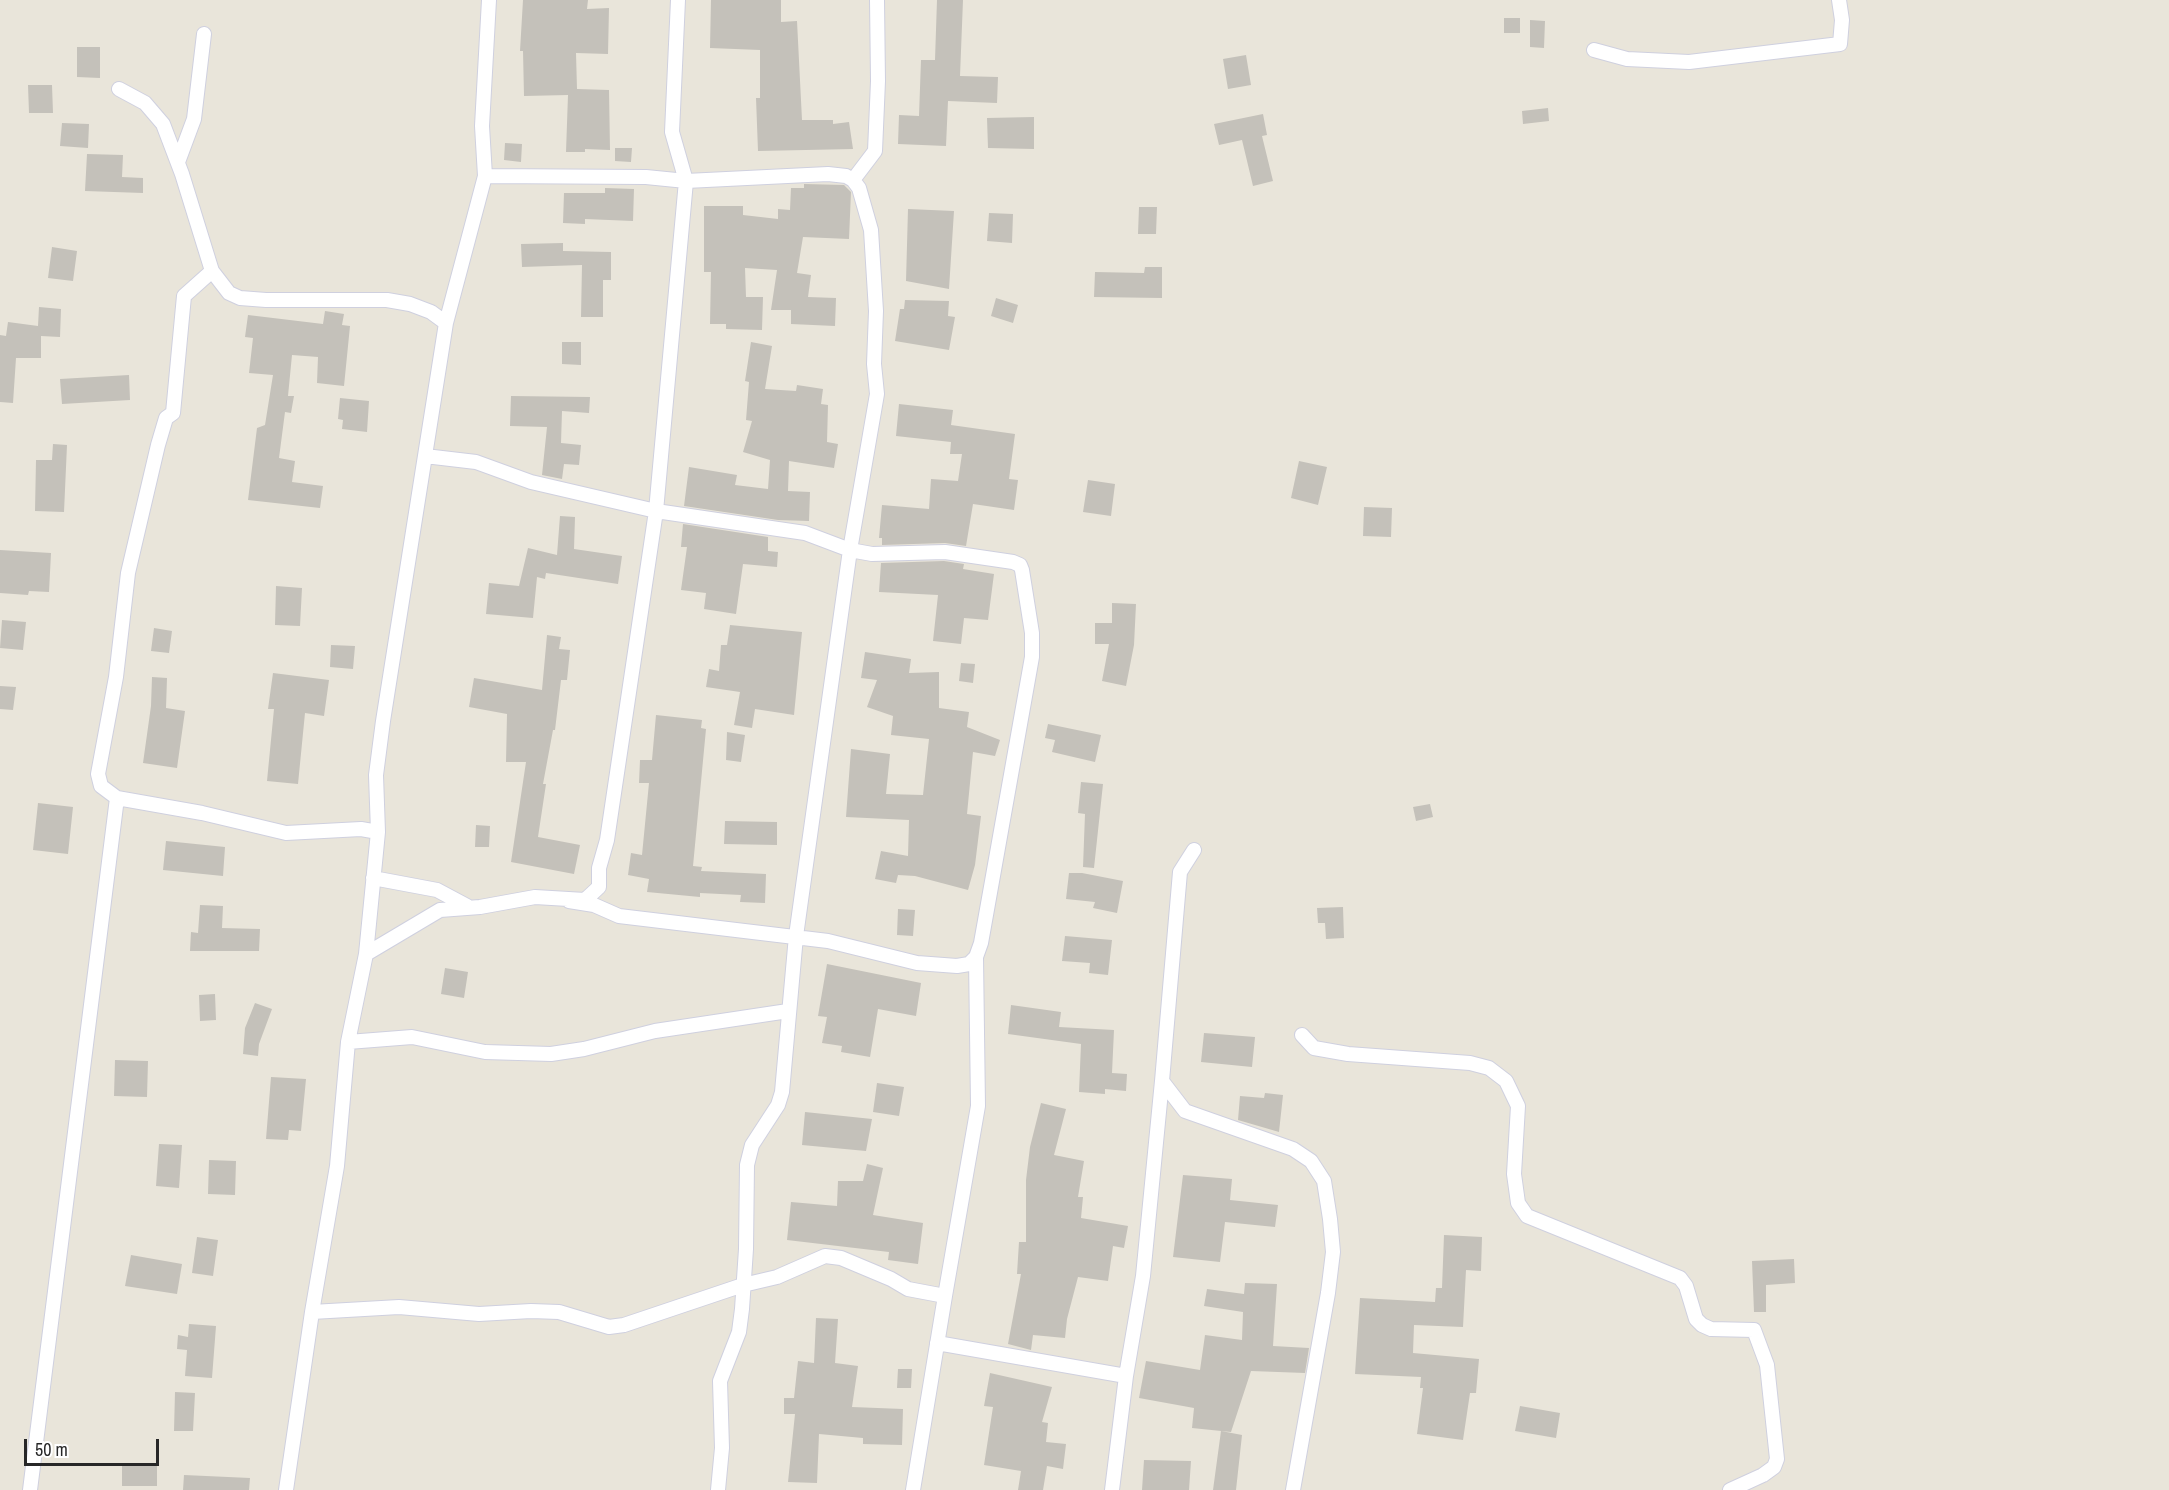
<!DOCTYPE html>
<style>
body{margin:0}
#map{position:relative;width:2169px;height:1490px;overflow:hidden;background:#e9e5da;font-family:"Archivo Narrow",sans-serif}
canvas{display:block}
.scale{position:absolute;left:24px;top:1439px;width:135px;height:27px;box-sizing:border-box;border:3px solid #272727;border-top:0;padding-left:8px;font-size:18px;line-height:21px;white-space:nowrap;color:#272727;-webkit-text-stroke:4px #fff;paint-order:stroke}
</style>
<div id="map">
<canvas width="2169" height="1490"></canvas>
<div class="scale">50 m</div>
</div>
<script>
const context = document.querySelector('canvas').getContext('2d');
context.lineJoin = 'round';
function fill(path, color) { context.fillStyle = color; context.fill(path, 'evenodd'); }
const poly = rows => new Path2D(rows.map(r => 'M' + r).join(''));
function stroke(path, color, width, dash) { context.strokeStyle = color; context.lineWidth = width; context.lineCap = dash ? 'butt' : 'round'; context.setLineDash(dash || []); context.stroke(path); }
fill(poly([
 [523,0,588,0,587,9,609,8,608,54,576,53,577,89,609,90,610,150,585,149,585,152,566,152,568,95,524,96,523,51,520,51],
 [711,0,781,0,781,22,797,21,802,120,833,120,833,124,849,122,853,149,758,151,756,98,760,98,760,50,710,48],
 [937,0,963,0,960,76,998,77,997,103,948,101,946,146,898,144,899,115,919,116,921,60,935,60],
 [1504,18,1520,18,1520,33,1504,33],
 [1530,20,1545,21,1544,48,1530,47],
 [77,47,100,47,100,78,77,77],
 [1246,55,1251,85,1228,89,1223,59],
 [28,85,52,85,53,113,29,113],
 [1548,108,1549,121,1523,124,1522,111],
 [1263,114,1267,135,1262,136,1273,181,1253,186,1242,140,1219,145,1214,124],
 [1034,117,1034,149,988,148,987,118],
 [62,123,89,124,88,148,60,146],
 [505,143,522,144,521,162,504,160],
 [615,148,632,148,631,162,615,161],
 [87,154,123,155,122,177,143,178,143,193,85,191],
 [804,184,844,185,851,192,849,239,803,237,797,273,811,275,808,297,836,298,835,326,791,324,791,310,771,310,777,270,745,268,746,297,763,297,762,330,726,329,726,324,710,324,711,272,704,272,704,206,743,206,743,215,778,219,778,209,790,210,791,188,804,188],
 [605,188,634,189,633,221,585,219,585,224,563,223,564,193,605,193],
 [1139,207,1157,207,1156,234,1138,234],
 [908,209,954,211,949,289,906,281],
 [989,213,1013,214,1012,243,987,241],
 [563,243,563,251,611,252,611,280,603,280,603,317,581,317,582,265,522,267,521,244],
 [52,247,77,251,73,281,48,278],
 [1145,267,1162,267,1162,298,1094,297,1095,272,1144,273],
 [996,298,1018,305,1013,323,991,316],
 [905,300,949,301,948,316,955,317,949,350,895,341,900,309,904,309],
 [39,307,61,309,60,337,41,336,41,358,16,358,13,403,0,402,0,335,6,336,8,322,38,326],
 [325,311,344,314,342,325,350,326,344,386,317,383,318,357,292,355,288,396,294,396,291,413,285,412,279,458,295,461,292,482,323,486,320,508,248,500,257,428,265,425,273,375,249,373,253,338,245,337,248,315,323,324],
 [562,342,581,342,581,365,562,364],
 [751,342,772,346,765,389,796,391,797,385,823,389,821,404,828,405,827,442,838,444,834,468,789,461,788,491,810,492,809,521,778,520,684,506,689,467,737,475,735,485,768,489,770,460,743,452,752,421,746,420,749,382,745,381],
 [129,375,130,400,62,404,60,379],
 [511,396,590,397,589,413,562,411,561,443,581,445,579,465,564,464,562,479,542,475,547,427,510,426],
 [340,398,369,401,367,432,342,429,343,420,338,419],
 [899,404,953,410,951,425,1015,434,1009,479,1018,480,1014,510,973,504,966,546,945,543,882,545,882,538,879,538,882,505,929,509,931,479,958,481,962,454,950,454,951,442,896,436],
 [53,444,67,445,64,512,35,511,36,460,52,460],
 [1299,461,1327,467,1318,505,1291,498],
 [1088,480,1115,484,1111,516,1083,512],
 [1364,507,1392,508,1391,537,1363,536],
 [560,516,575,517,574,549,622,556,618,584,546,573,545,579,537,577,533,618,486,614,489,583,519,586,528,548,557,555],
 [683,524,768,537,768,551,778,552,777,567,743,564,736,614,704,609,706,593,681,590,687,547,681,547],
 [0,550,51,553,49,592,29,591,28,595,0,593],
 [944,561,964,564,963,569,994,574,988,620,964,618,961,644,933,641,938,595,879,592,881,563],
 [276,586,302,588,300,626,275,625],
 [1112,603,1136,604,1134,645,1126,686,1102,681,1109,644,1095,644,1095,623,1112,623],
 [2,620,26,622,23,650,0,648],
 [730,625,802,632,794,715,755,709,752,728,734,725,740,692,706,687,709,669,719,671,721,645,727,645],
 [154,628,172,631,169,653,151,651],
 [547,635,561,637,559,649,570,650,567,680,561,680,555,730,553,730,543,784,546,784,538,837,580,845,574,874,511,862,526,762,506,762,507,714,469,707,474,678,542,690],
 [331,645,355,646,353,669,330,667],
 [865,652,911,659,909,673,939,672,939,708,969,712,967,727,1000,740,995,756,973,752,967,814,981,816,975,865,968,890,915,876,898,875,896,883,875,879,881,851,908,856,909,820,846,817,851,749,890,754,886,794,923,795,929,739,891,735,893,716,867,707,877,680,861,678],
 [961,663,975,664,973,683,959,681],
 [273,673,329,680,324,716,305,713,298,784,267,781,274,709,268,709],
 [152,677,167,678,166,708,185,711,177,768,143,763,151,706],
 [0,686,16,687,13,710,0,709],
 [656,715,702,720,701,728,706,729,693,866,702,867,701,871,766,874,765,903,740,902,741,895,700,893,700,897,647,892,649,879,628,875,631,853,642,855,649,783,639,783,640,760,652,760],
 [1048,724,1101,735,1095,762,1052,752,1055,740,1045,738],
 [727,732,745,735,741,762,726,760],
 [1081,782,1103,784,1094,868,1083,867,1085,814,1078,813],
 [38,803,73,807,68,854,33,850],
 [1430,804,1433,817,1416,821,1413,807],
 [725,821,777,822,777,845,724,844],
 [476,825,490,826,489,847,475,847],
 [166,841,225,847,223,876,163,870],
 [1069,873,1082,873,1123,881,1117,913,1093,908,1095,902,1066,899],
 [200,905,223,906,222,928,260,929,259,951,190,951,191,932,198,933],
 [1343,907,1344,938,1326,939,1325,923,1318,923,1317,908],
 [898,909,915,910,913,936,897,935],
 [1065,936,1112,940,1108,975,1089,973,1090,963,1062,961],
 [827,964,921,983,916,1016,878,1009,870,1057,841,1052,842,1046,822,1043,827,1017,818,1016],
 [445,968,468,972,464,998,441,994],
 [215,994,216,1020,200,1021,199,995],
 [255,1003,272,1009,259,1044,258,1056,243,1054,245,1028],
 [1011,1005,1061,1012,1059,1027,1114,1030,1112,1073,1127,1074,1126,1091,1105,1089,1105,1094,1079,1092,1081,1044,1008,1034],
 [1204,1033,1255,1037,1252,1067,1201,1062],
 [115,1060,148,1061,147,1097,114,1096],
 [271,1077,306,1079,301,1131,289,1130,288,1140,266,1139],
 [877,1083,904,1087,899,1116,873,1112],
 [1265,1093,1283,1095,1279,1132,1238,1120,1240,1096,1264,1098],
 [1041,1103,1066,1109,1054,1155,1084,1161,1078,1197,1083,1197,1081,1218,1128,1226,1124,1248,1113,1246,1108,1281,1078,1277,1067,1319,1065,1338,1033,1335,1031,1350,1008,1344,1021,1274,1017,1274,1019,1242,1026,1242,1026,1180,1030,1147],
 [805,1112,872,1119,866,1151,802,1145],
 [159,1144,182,1145,179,1188,156,1186],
 [209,1160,236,1161,235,1195,208,1194],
 [867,1164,883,1168,873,1215,923,1223,918,1264,888,1260,889,1252,787,1240,791,1202,837,1206,838,1181,863,1181],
 [1183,1175,1232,1179,1230,1200,1278,1205,1275,1227,1225,1222,1220,1262,1173,1257],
 [1444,1235,1482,1237,1481,1271,1466,1270,1463,1327,1414,1325,1413,1353,1479,1359,1476,1393,1470,1393,1463,1440,1417,1434,1423,1388,1420,1388,1421,1377,1355,1374,1360,1298,1435,1302,1436,1288,1442,1288],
 [197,1237,218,1240,213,1276,192,1273],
 [131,1255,182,1264,177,1294,125,1286],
 [1794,1259,1795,1283,1766,1285,1766,1312,1754,1312,1752,1261],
 [1245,1283,1277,1284,1273,1346,1309,1348,1305,1373,1251,1371,1231,1432,1192,1428,1194,1408,1139,1398,1146,1361,1200,1370,1205,1335,1242,1340,1243,1312,1204,1306,1207,1289,1244,1294],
 [816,1318,838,1319,835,1363,858,1366,852,1407,903,1409,902,1445,863,1444,863,1438,819,1434,817,1483,788,1482,795,1414,784,1414,784,1398,794,1398,798,1361,814,1363],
 [189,1324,216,1326,212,1378,185,1376,187,1350,177,1349,178,1335,188,1337],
 [898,1369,912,1369,911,1388,897,1388],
 [990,1373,1052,1387,1042,1422,1048,1423,1046,1442,1066,1444,1063,1469,1047,1466,1043,1490,1018,1490,1021,1471,984,1465,993,1407,984,1406],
 [175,1392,195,1393,193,1431,174,1431],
 [1520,1406,1560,1413,1556,1438,1515,1431],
 [1221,1431,1242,1435,1236,1490,1213,1490],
 [1144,1460,1191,1461,1189,1490,1142,1490],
 [122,1463,157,1463,157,1486,122,1486],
 [184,1475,250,1478,249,1490,183,1490]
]), '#c4c1ba');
const street = poly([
 [1594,50,1627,59,1689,62,1840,44,1842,20,1839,0],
 [119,89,145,103,163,124,182,174,212,271,229,293,240,298,266,300,387,300,410,304,431,312,446,323],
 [178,162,194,119,204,34],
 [485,176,646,177,686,181,828,174,846,176,853,180,859,188,871,230,876,311,874,364,877,394,850,550,796,936,782,1092,778,1105,752,1145,747,1165,746,1249,742,1309,739,1332,720,1381,722,1448,718,1490],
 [853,180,875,151,878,81,877,0],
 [212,271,184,296,173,413,166,418,158,445,128,573,116,677,98,774,101,786,117,798,202,813,286,833,361,829,378,832],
 [425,456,476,462,531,482,656,511,805,533,850,550,872,554,945,552,1013,562,1020,565,1022,570,1032,633,1032,657,981,943,976,957,969,964,957,966,917,963,828,941,619,916,594,905,569,901],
 [1194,850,1180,872,1162,1081,1185,1111,1293,1149,1311,1161,1324,1181,1330,1219,1333,1252,1328,1293,1293,1490],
 [373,878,437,890,467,906],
 [366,954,440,910,480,907,535,897,585,900,599,887,599,868,607,840,656,511,686,181,672,132,678,0],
 [1302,1035,1314,1048,1348,1054,1470,1063,1489,1068,1506,1081,1518,1106,1514,1174,1518,1203,1527,1216,1680,1278,1686,1286,1696,1319,1702,1325,1711,1329,1754,1330,1767,1365,1777,1459,1774,1467,1763,1475,1730,1490],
 [348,1042,412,1037,485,1052,551,1054,584,1049,655,1031,788,1011],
 [945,1296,978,1106,976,957],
 [312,1312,399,1307,479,1314,531,1311,559,1312,609,1327,624,1325,743,1285,777,1277,825,1256,841,1258,891,1279,908,1289,945,1296,913,1490],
 [937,1343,1126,1376],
 [30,1490,117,798],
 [286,1490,312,1312,337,1166,348,1042,366,954,378,832,376,775,383,721,446,323,485,176,482,126,489,0],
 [1112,1490,1126,1376,1143,1276,1162,1081]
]);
stroke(street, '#cfd0df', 16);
stroke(street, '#fff', 14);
</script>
